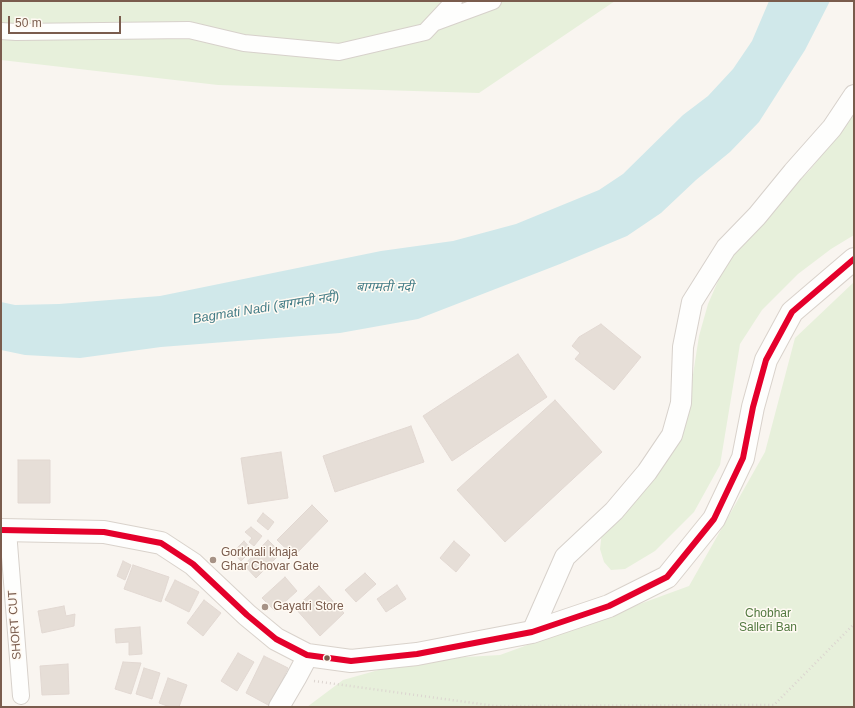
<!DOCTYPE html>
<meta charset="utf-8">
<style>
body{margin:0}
#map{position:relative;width:855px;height:708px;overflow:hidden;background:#f9f5f0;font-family:Helvetica,sans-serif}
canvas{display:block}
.frame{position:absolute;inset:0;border:2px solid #7a5c4d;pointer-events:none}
.scale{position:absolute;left:8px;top:16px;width:113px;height:18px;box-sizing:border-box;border:2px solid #7a5c4d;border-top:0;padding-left:5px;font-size:12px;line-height:14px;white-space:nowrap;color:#7a5c4d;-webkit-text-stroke:3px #fffaf3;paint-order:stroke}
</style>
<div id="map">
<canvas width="855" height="708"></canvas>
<div class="frame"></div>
<div class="scale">50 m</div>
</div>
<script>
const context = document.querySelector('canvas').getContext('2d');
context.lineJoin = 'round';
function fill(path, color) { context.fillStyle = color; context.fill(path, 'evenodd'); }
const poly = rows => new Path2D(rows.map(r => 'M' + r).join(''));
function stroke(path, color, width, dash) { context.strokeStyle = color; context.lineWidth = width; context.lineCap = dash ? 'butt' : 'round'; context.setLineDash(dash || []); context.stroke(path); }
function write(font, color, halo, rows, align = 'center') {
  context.font = font + ' Helvetica,"Noto Sans Devanagari",sans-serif'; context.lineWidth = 3; context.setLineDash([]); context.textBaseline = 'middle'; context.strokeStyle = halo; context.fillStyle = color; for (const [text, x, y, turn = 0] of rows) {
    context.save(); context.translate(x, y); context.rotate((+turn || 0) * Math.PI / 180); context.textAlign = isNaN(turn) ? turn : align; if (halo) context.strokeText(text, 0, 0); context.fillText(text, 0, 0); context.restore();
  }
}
fill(poly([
 [1,1,615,1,479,93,218,85,1,60],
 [854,115,854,235,831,249,798,274,762,310,740,344,720,465,694,512,655,551,625,569,611,570,604,562,600,549,602,531,663,464,692,381,699,336,708,304,725,265,756,221,809,171],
 [854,282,854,707,307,707,343,680,414,660,500,655,689,586,765,452,795,338]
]), '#e7f0db');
fill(poly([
 [769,1,830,1,805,50,759,122,730,152,696,180,661,213,627,236,560,264,418,319,340,333,161,347,80,358,25,355,1,350,1,302,15,305,59,304,160,296,381,251,453,241,516,224,599,190,623,174,683,115,708,96,733,69,752,41]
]), '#d0e8ea');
const building = poly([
 [601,324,641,357,614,390,575,359,580,353,572,346,579,337,601,324],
 [518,354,547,397,452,461,423,416,518,354],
 [555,400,602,452,505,542,457,490,555,400],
 [411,426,424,462,335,492,323,456,411,426],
 [281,452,288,498,248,504,241,458,281,452],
 [18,460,50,460,50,503,18,503,18,460],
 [312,505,328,521,294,556,277,540,312,505],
 [263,513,274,522,268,530,257,521,263,513],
 [251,527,262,536,254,546,249,542,252,538,245,532,251,527],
 [268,540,281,553,256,578,244,565,268,540],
 [244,541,252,550,241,561,233,552,244,541],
 [454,541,470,555,456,572,440,558,454,541],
 [123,561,131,565,125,580,117,576,123,561],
 [133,565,169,577,161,602,124,589,133,565],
 [365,573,376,584,356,602,345,590,365,573],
 [285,577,297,591,275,611,262,598,285,577],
 [175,580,199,592,189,612,165,600,175,580],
 [397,585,406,599,386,612,377,599,397,585],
 [319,586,344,613,320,636,295,608,319,586],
 [204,600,221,613,203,636,187,623,204,600],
 [64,606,66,616,75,614,74,626,42,633,38,611,64,606],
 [140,627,142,654,129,655,129,642,116,643,115,629,140,627],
 [238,653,254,662,237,691,221,681,238,653],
 [264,656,288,668,270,706,246,693,264,656],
 [123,662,141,663,131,694,115,689,123,662],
 [68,664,69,694,42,695,40,666,68,664],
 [144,668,160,673,152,699,136,694,144,668],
 [168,678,187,685,179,707,170,707,159,703,168,678]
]);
fill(building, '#e6ded7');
stroke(building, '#e2d8d2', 1);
const minor = poly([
 [436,22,493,1],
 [1,31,16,32,189,30,244,43,339,52,425,32,454,1],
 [8,531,21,696]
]);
const tertiary = poly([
 [532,632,565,557,614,511,647,472,672,435,681,403,683,347,692,302,726,248,757,216,793,172,832,128,854,95],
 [279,707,296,678,304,663,307,655]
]);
const secondary = poly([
 [1,530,104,532,161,543,193,564,247,615,276,639,307,655,351,661,417,654,532,632,609,606,667,577,714,519,743,458,753,407,766,360,792,312,854,259]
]);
stroke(minor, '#d7d1cb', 18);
stroke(tertiary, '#d7d1cb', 22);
stroke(secondary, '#d9d2cb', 24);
stroke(poly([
 [314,681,495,706,774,705,854,624]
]), '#dcd5d0', 2.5, [1, 3]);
stroke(minor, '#fefefd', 16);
stroke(tertiary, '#fefefd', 20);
stroke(secondary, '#fefefd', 22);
stroke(poly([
 [1,530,104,532,161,543,193,564,247,615,276,639,307,655,351,661,417,654,532,632,609,606,667,577,714,519,743,458,753,407,766,360,792,312,854,259]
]), '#e4002b', 6);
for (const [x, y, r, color] of [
 [213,560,4,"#a69286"],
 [265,607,4,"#a69286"],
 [327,658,3.5,"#7a5c4d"]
]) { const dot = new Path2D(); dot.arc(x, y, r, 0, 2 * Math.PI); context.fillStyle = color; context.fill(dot); stroke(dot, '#fffaf3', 1.5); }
write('12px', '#7a5c4d', '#fffaf3', [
 ["Gorkhali khaja",221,553],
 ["Ghar Chovar Gate",221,567],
 ["Gayatri Store",273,607]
], 'left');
write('12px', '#537a41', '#fffaf3', [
 ["Chobhar",768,614],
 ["Salleri Ban",768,628]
]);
write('12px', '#7a5c4d', '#fffaf3', [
 ["SHORT CUT",15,625,-94]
]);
write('italic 13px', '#437c86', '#fffaf3', [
 ["बागमती नदी",385,287],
 ["Bagmati Nadi (बागमती नदी)",266,308,-9]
]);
</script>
